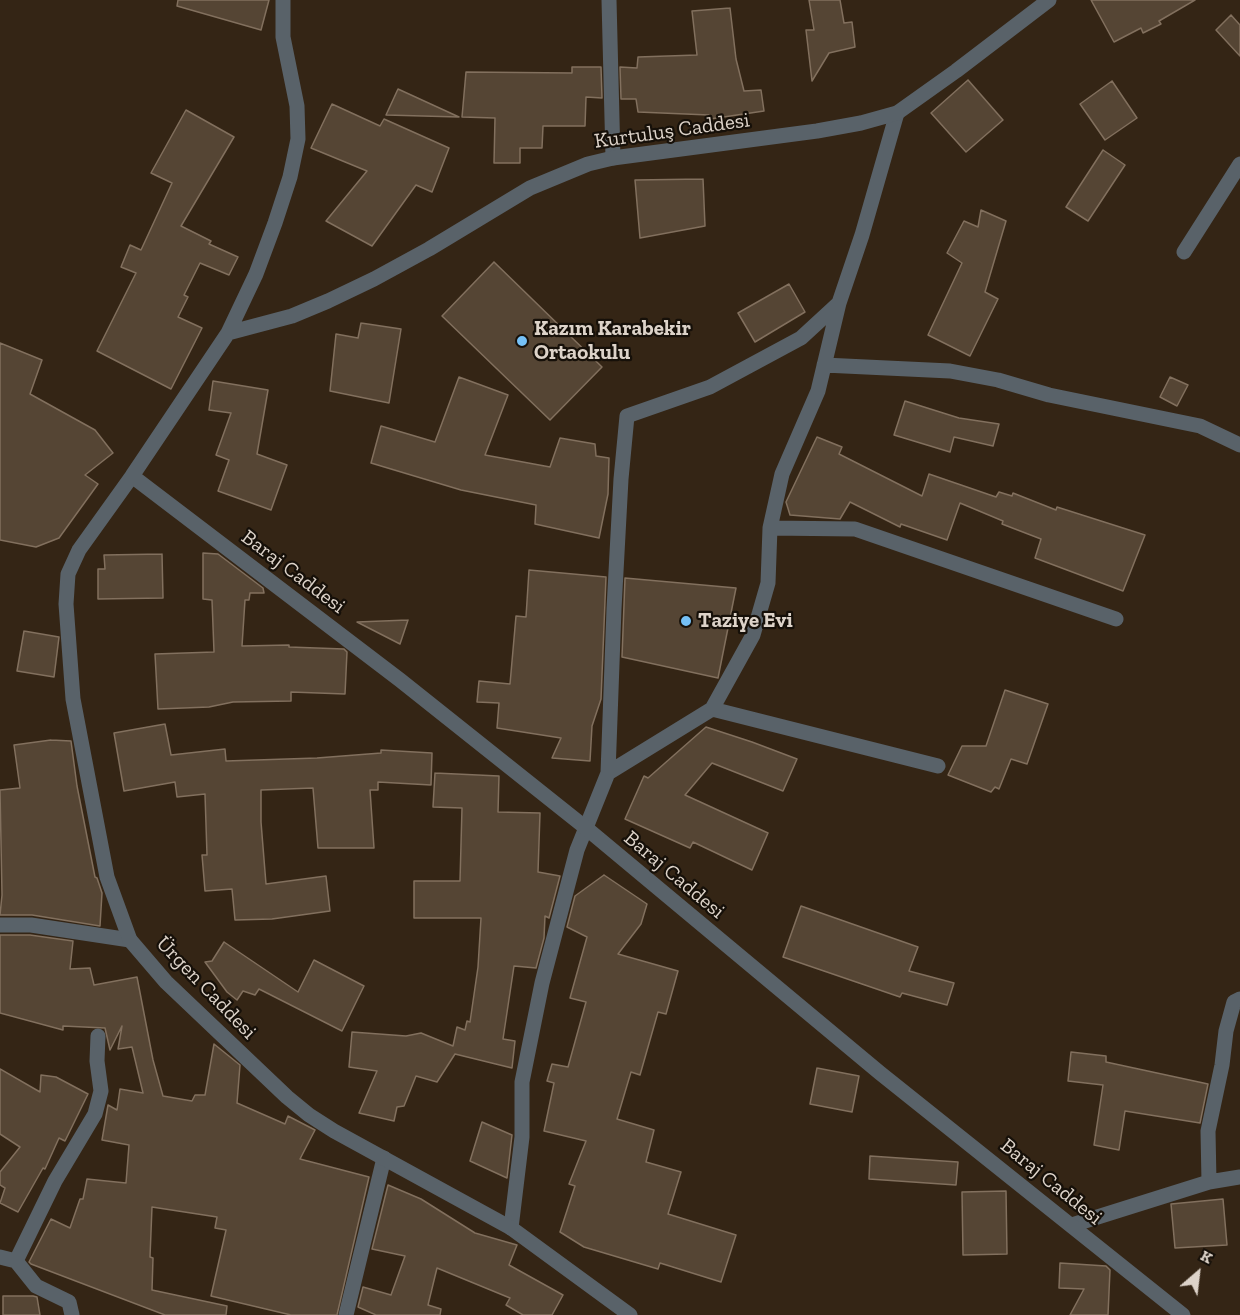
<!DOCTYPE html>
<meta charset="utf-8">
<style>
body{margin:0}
#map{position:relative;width:1240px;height:1315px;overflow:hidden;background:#342515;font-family:"Zilla Slab",serif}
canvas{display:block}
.north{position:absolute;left:1168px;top:1243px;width:60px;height:60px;-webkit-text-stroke:4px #161009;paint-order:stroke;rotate:28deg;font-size:16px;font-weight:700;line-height:24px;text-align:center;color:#ddd3c9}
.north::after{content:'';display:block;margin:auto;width:21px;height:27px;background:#ddd3c9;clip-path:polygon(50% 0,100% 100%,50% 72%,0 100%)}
</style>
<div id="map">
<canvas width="1240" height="1315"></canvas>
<div class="north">K</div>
</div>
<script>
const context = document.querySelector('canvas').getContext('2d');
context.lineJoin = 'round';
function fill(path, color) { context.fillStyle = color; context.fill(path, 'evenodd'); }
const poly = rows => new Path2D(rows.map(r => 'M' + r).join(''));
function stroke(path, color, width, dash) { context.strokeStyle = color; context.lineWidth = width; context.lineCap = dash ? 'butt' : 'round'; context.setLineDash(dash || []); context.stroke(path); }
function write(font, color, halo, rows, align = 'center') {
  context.font = font + ' "Zilla Slab",serif'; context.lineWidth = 4.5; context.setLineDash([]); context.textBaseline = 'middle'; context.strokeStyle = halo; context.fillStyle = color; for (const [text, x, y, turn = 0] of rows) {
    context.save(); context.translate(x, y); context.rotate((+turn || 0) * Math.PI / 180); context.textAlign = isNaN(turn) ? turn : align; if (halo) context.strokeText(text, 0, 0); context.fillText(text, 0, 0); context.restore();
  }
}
const building = poly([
 [178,0,269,0,261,30,177,6,178,0],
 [809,0,840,0,844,23,852,22,855,47,829,53,812,81,806,30,814,30,809,0],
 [1091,0,1195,0,1159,21,1161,24,1143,33,1141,28,1114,42,1091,0],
 [730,8,736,59,744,91,761,90,764,111,710,119,709,115,638,112,636,99,621,99,620,67,637,68,638,57,697,55,692,11,730,8],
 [1231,15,1240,25,1240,56,1216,30,1231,15],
 [572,67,601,67,602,98,586,97,585,126,543,126,542,148,520,148,520,163,494,163,495,118,462,117,466,72,572,73,572,67],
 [968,80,1003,120,966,152,931,113,968,80],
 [1112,81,1137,118,1105,140,1080,104,1112,81],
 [398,89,459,117,386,115,398,89],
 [332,104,380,126,384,119,449,148,432,192,416,185,372,246,326,221,367,171,311,148,332,104],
 [186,110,234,137,181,226,211,241,209,244,238,257,229,275,200,263,184,295,188,297,178,317,202,328,171,389,97,351,136,273,121,267,130,245,141,250,172,183,151,173,186,110],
 [1103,150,1125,165,1088,221,1066,207,1103,150],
 [703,179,705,226,640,238,635,180,703,179],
 [981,210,1006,221,985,292,998,299,970,356,928,335,962,263,947,253,964,221,978,227,981,210],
 [494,262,602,367,550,420,442,316,494,262],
 [789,284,805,312,755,342,738,313,789,284],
 [361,323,401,329,389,403,330,391,336,334,358,338,361,323],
 [0,343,42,360,30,394,95,430,113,453,85,475,98,484,59,538,36,547,0,540,0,343],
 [459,377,508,395,485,455,550,467,560,438,595,444,596,456,609,458,608,494,599,538,535,524,536,505,461,490,371,463,381,426,435,442,459,377],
 [1170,377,1188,385,1177,406,1160,397,1170,377],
 [213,381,268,390,257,454,287,465,271,510,218,491,229,460,216,455,231,413,209,410,213,381],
 [905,401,959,418,999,424,993,446,954,437,950,452,894,435,905,401],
 [817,437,842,447,839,454,922,496,929,474,996,497,999,492,1012,496,1013,493,1056,510,1057,507,1145,535,1123,591,1035,558,1041,539,1002,524,1003,521,960,503,947,540,901,524,900,527,850,502,840,519,790,515,786,502,817,437],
 [203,553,218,554,263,588,264,593,250,593,249,600,245,600,242,646,289,645,289,647,344,649,347,652,345,694,291,692,291,701,233,702,209,707,158,709,155,654,214,652,212,600,203,599,203,553],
 [162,554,163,598,98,599,98,569,105,569,104,555,162,554],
 [529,570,606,577,601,699,592,726,590,761,552,758,561,738,497,728,499,703,477,702,479,681,510,684,516,616,526,617,529,570],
 [625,578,736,588,718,678,622,657,625,578],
 [408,620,400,644,357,622,408,620],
 [24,631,59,637,54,677,17,671,24,631],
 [1005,690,1048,704,1027,764,1011,759,999,789,995,787,991,792,948,775,962,746,986,746,1005,690],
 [165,724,171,755,225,749,226,761,317,758,381,753,381,750,432,753,431,785,378,782,378,790,370,790,374,848,318,848,313,788,261,790,261,822,266,884,326,876,330,911,272,919,235,920,232,889,205,891,202,855,207,855,205,794,177,797,175,782,124,791,114,733,165,724],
 [706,727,752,742,797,759,783,791,712,763,685,795,768,833,752,870,693,842,690,848,625,819,644,776,648,778,706,727],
 [51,740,71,741,77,786,95,877,97,878,102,893,100,926,32,915,0,915,2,895,0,790,20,788,14,745,51,740],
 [435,773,499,776,498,812,540,813,538,872,560,876,549,918,545,916,544,938,536,968,514,966,503,1039,515,1041,512,1068,455,1054,437,1082,416,1076,404,1106,397,1107,394,1121,359,1113,377,1071,349,1067,352,1032,406,1036,421,1033,453,1046,457,1027,465,1030,467,1021,470,1022,478,967,481,918,414,918,414,881,460,881,462,808,433,807,435,773],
 [604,875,647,904,641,924,618,954,678,971,666,1014,658,1012,640,1075,631,1072,617,1119,654,1130,646,1162,681,1172,668,1214,736,1235,721,1282,660,1263,658,1269,584,1247,560,1232,575,1186,569,1184,586,1141,544,1131,554,1083,547,1081,552,1064,568,1067,586,1002,570,998,587,937,567,927,575,896,604,875],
 [801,906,918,947,909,971,954,983,947,1005,902,993,900,997,783,957,801,906],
 [0,935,30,935,73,941,70,969,90,968,94,985,137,977,153,1060,163,1096,192,1101,195,1095,205,1095,214,1044,240,1065,237,1103,285,1124,288,1116,315,1130,300,1159,369,1177,337,1315,291,1315,211,1296,226,1230,215,1228,217,1217,152,1207,150,1257,153,1258,152,1290,227,1306,226,1315,165,1315,31,1264,29,1262,51,1219,70,1228,80,1199,83,1199,87,1179,126,1183,129,1145,102,1140,108,1105,117,1110,120,1089,143,1093,132,1047,118,1049,122,1026,110,1050,105,1028,63,1026,63,1030,0,1013,0,935],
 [224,942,298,992,314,960,364,986,342,1031,259,989,255,995,243,991,237,1000,227,992,205,962,212,961,224,942],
 [1071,1052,1106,1056,1106,1062,1208,1084,1200,1123,1125,1111,1119,1150,1094,1145,1103,1085,1068,1081,1071,1052],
 [817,1068,859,1076,852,1112,810,1104,817,1068],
 [0,1069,40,1092,41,1075,56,1077,88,1094,65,1141,59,1138,45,1169,43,1168,18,1212,0,1203,5,1188,0,1185,0,1172,20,1147,0,1134,0,1069],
 [482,1122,512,1135,507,1178,470,1161,482,1122],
 [870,1156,958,1162,956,1185,869,1179,870,1156],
 [388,1185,421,1199,475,1233,517,1245,509,1265,563,1295,552,1315,523,1315,506,1305,510,1298,437,1268,428,1305,441,1309,440,1315,376,1315,358,1307,363,1287,391,1295,405,1256,372,1249,388,1185],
 [1006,1191,1007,1254,963,1255,962,1192,1006,1191],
 [1223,1199,1227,1245,1175,1248,1171,1204,1223,1199],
 [1060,1263,1106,1266,1110,1270,1108,1315,1070,1315,1084,1289,1059,1288,1060,1263],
 [3,1296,33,1296,37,1297,40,1315,3,1315,3,1296]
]);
fill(building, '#554534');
stroke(building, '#82705e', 1.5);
stroke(poly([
 [609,0,613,158],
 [1184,252,1240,164],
 [824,365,950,371,998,380,1049,395,1200,426,1240,445],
 [770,528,855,529,1116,619],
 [712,709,938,766],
 [608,773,712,709,753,635,768,583,770,528,782,474,818,391,839,303],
 [0,925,31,925,130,940],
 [1209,1182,1208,1131,1222,1065,1226,1031,1234,1002,1240,999],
 [1072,1225,1209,1182,1240,1177],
 [511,1228,522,1137,522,1082,542,983,577,850,608,773,614,609,621,479,627,416,710,387,801,338,839,303,862,235,897,113],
 [0,1257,16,1261],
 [72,1315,69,1302,36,1286,16,1261,55,1181,95,1114,101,1091,97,1061,98,1036],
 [346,1315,384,1158]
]), '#596269', 15);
stroke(poly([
 [283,0,283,37,297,106,298,139,290,177,275,223,256,274,228,333,132,476,79,550,68,574,66,604,73,699,107,877,130,940,166,982,287,1097,309,1115,334,1131,511,1228,630,1315],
 [228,333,292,316,328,301,374,279,429,249,530,188,588,164,613,158,817,131,861,123,897,113,956,71,1049,0],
 [132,476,400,680,586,828,880,1073,1183,1315]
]), '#596269', 15);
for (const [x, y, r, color] of [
 [522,341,6,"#75c0f6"],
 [686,621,6,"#75c0f6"]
]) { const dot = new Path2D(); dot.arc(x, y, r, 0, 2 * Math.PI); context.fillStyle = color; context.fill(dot); stroke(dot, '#161009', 2); }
write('21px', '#ddd3c9', '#161009', [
 ["Kurtuluş Caddesi",672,131,-8],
 ["Baraj Caddesi",293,572,37],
 ["Baraj Caddesi",674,875,40],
 ["Ürgen Caddesi",206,988,46],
 ["Baraj Caddesi",1051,1182,39]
]);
write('bold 21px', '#ddd3c9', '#161009', [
 ["Kazım Karabekir",534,329],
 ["Ortaokulu",534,353],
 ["Taziye Evi",698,621]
], 'left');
</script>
